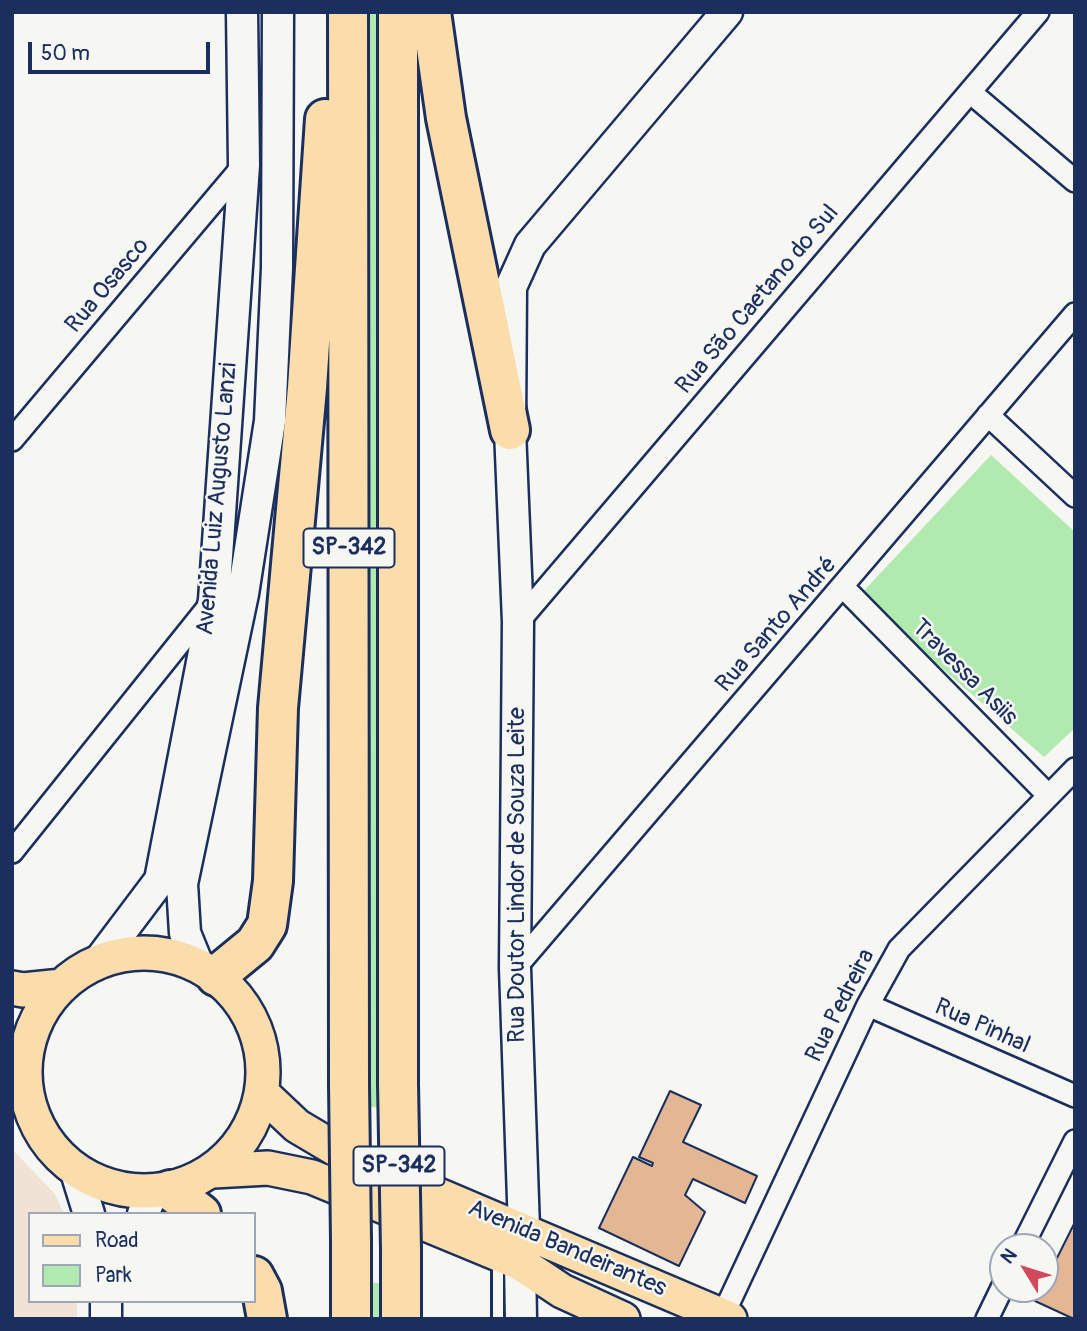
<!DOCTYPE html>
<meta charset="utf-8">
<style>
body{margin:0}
#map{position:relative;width:1087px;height:1331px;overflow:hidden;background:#f6f6f2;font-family:Pangolin,sans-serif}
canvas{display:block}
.frame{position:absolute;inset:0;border:14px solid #1b2f5e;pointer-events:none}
.legend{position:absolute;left:28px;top:1212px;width:228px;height:91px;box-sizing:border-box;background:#f6f6f2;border:2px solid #9ea6b7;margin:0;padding:9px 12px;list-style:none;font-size:21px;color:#1b2f5e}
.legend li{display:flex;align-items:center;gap:14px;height:35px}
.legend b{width:35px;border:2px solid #9ea6b7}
.north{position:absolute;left:989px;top:1233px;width:70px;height:70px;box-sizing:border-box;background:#f6f6f2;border:2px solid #9ea6b7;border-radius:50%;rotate:308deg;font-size:19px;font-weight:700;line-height:28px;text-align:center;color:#1b2f5e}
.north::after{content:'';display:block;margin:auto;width:24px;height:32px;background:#d1495b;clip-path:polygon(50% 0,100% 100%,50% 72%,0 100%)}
.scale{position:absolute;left:28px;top:42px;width:182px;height:32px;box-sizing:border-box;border:4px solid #1b2f5e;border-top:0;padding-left:9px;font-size:21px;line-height:24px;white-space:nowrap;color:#1b2f5e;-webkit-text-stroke:5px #f6f6f2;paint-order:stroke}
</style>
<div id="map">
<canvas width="1087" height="1331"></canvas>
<div class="frame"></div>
<ul class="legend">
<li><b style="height:9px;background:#fbddab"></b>Road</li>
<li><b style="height:19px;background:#b0eaae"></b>Park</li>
</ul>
<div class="north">N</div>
<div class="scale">50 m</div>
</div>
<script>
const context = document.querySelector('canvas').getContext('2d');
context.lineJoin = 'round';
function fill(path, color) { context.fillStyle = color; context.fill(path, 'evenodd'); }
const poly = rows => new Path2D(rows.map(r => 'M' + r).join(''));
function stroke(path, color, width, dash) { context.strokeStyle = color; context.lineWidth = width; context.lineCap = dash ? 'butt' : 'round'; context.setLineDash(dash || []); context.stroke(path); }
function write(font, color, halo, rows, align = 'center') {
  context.font = font + ' Pangolin,sans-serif'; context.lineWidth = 5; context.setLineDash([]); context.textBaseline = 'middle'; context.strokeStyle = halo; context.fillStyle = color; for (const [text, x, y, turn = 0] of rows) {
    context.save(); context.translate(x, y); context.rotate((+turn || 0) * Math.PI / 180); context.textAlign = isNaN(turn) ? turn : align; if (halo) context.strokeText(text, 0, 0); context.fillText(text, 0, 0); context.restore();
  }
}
fill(poly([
 [12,1149,55,1194,64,1214,30,1214,30,1301,77,1301,77,1319,12,1319]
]), '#f0e3d6');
fill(poly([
 [361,12,384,12,386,1108,363,1106],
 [991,455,1075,532,1075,728,1044,757,859,596],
 [365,1282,387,1284,387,1319,365,1319]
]), '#b0eaae');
const building = poly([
 [670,1091,701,1105,683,1142,757,1176,745,1203,693,1179,685,1195,705,1212,679,1266,599,1228,633,1157,652,1166,653,1163,639,1157,670,1091],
 [1075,1222,1075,1319,1074,1319,1035,1301,1041,1289,1045,1289,1045,1282,1075,1222]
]);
fill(building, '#e3b794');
stroke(building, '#1b2f5e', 2);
const lane = poly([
 [498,1319,498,1261]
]);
const street = poly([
 [970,92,1075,181],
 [988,415,1075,496],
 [12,440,244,165],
 [844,588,1047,794],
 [518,622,1038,12],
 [12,852,210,605],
 [515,968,1075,314],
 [868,1005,1075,1096],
 [1022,1247,1075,1141],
 [723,1315,868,1005,899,949,1075,769],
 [987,1319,1003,1286]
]);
const secondary = poly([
 [99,961,160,880,214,600,244,165,242,12],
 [198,965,185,933,182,884,243,594,270,421,277,268,278,12],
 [76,1172,89,1214],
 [143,1214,153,1192],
 [106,1319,106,1301],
 [521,1319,520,1263,524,1229,515,968,518,622,510,430,511,287,530,245,727,12]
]);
const primary = poly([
 '25 1072a119 119 0 1 1 238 0a119 119 0 1 1-238 0Z',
 [12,988,23,990,62,986],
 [262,1093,297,1126,351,1158,730,1319],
 [213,1171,268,1168,312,1177,520,1263,562,1291,623,1319]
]);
const highway = poly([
 [348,12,349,1084],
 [398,12,398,1083],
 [431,12,446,118,510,430],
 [216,976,255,944,267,925,273,881,278,708,307,388,325,119],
 [170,1190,201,1214],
 [351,1241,351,1319],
 [401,1250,401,1319],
 [254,1276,262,1291,267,1319]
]);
stroke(lane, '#1b2f5e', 16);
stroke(street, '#1b2f5e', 26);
stroke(secondary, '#1b2f5e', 35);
stroke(primary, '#1b2f5e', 38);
stroke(highway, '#1b2f5e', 44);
stroke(lane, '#f6f6f2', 10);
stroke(street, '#f6f6f2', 21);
stroke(secondary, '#f6f6f2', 30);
stroke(primary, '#fbddab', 33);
stroke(highway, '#fbddab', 38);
const highwayBridge = poly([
 [398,1083,401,1250],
 [349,1084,351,1241]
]);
stroke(highwayBridge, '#1b2f5e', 44, []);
stroke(highwayBridge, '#fbddab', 38);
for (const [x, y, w] of [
 [349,548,91],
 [399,1166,91]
]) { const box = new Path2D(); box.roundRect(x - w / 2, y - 19.5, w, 39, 5); context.fillStyle = '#f6f6f2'; context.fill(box); stroke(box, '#1b2f5e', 2); }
write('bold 23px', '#1b2f5e', null, [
 ["SP-342",349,548],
 ["SP-342",399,1166]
]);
write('24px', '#1b2f5e', '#f6f6f2', [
 ["Rua Osasco",108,286,-50],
 ["Rua São Caetano do Sul",758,300,-50],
 ["Avenida Luiz Augusto Lanzi",218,499,-85],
 ["Rua Santo André",777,625,-49],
 ["Travessa Asiis",964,673,45],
 ["Rua Doutor Lindor de Souza Leite",518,875,-90],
 ["Rua Pedreira",841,1006,-63],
 ["Rua Pinhal",982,1027,24],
 ["Avenida Bandeirantes",567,1249,23]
]);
</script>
